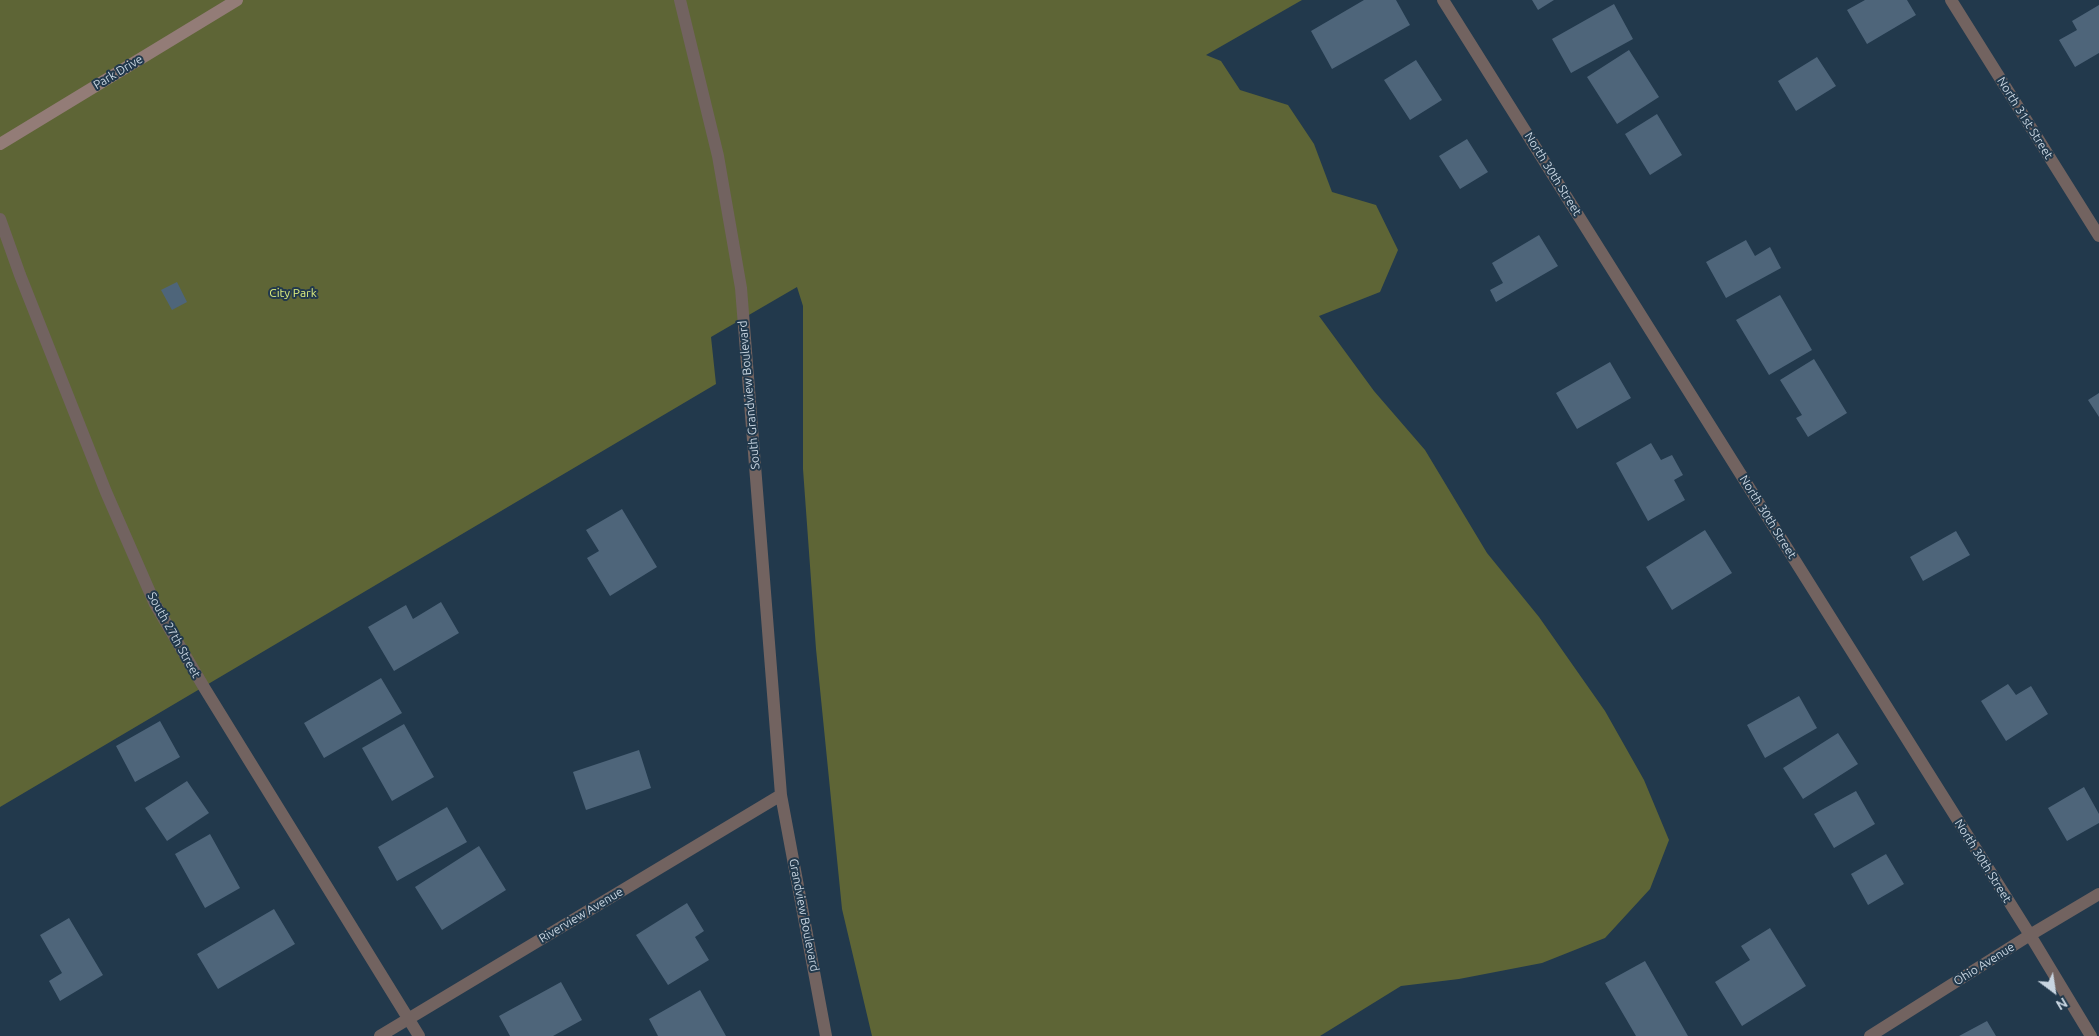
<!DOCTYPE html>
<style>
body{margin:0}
#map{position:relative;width:2099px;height:1036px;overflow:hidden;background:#22394c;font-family:Ubuntu,sans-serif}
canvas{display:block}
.north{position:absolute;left:2029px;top:966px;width:50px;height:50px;-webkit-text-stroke:4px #22394c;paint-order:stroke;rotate:149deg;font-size:14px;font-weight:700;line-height:20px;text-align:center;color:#c8d5e1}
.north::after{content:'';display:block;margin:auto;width:18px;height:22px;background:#c8d5e1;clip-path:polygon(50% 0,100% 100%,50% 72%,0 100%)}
</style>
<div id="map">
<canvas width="2099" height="1036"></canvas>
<div class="north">N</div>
</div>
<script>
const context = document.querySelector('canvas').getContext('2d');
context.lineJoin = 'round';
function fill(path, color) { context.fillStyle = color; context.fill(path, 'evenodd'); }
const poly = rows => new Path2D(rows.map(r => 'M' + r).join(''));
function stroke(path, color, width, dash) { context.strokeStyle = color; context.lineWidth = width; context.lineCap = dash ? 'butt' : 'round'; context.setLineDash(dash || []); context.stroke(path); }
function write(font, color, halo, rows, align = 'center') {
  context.font = font + ' Ubuntu,sans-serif'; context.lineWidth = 4; context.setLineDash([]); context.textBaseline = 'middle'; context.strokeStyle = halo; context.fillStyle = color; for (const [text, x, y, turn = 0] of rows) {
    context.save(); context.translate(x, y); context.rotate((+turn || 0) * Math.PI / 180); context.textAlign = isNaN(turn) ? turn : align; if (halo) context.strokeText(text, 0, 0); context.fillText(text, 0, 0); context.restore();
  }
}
fill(poly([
 [0,0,1302,0,1206,55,1221,61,1240,90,1288,105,1314,144,1332,192,1376,205,1398,250,1380,292,1319,316,1374,391,1425,450,1487,553,1539,617,1605,711,1644,780,1669,840,1650,889,1605,938,1542,963,1459,979,1401,986,1320,1036,872,1036,842,909,816,649,803,469,803,306,797,287,711,337,716,384,0,807]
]), '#5e6536');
fill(poly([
 [1364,0,1396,0,1410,25,1332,69,1311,31],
 [1532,0,1554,0,1538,10],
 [1865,0,1907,0,1916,15,1867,44,1847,10],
 [1614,4,1633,39,1571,73,1552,39],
 [2099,5,2099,53,2075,67,2059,40,2077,30,2072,21],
 [1629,50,1659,97,1617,124,1587,77],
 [1817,57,1836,86,1796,111,1778,81],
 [1416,60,1442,100,1410,120,1384,80],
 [1657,114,1682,155,1650,175,1625,134],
 [1467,139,1488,172,1460,189,1439,156],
 [1539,235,1558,266,1496,302,1490,290,1503,283,1492,263],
 [1746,240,1755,256,1770,247,1781,268,1726,298,1706,262],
 [177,282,187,302,172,310,161,290],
 [1780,295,1812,350,1769,375,1736,320],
 [1814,359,1847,413,1808,437,1796,418,1802,415,1780,380],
 [1610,362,1631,398,1577,429,1556,393],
 [2099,393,2099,417,2088,400],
 [1651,443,1661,460,1672,455,1683,475,1674,480,1685,500,1648,521,1616,463],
 [622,509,657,567,610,596,587,558,599,551,586,530],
 [1705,530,1732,573,1672,610,1646,567],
 [1956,531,1970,555,1923,581,1910,557],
 [441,602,459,633,394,671,368,627,406,605,413,619],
 [381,678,402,713,324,758,304,723],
 [2008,684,2016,695,2031,686,2048,714,2006,741,1981,701],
 [1799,696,1817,728,1765,758,1747,725],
 [160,721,180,757,135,782,116,746],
 [404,724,434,777,392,801,362,748],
 [1838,733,1858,764,1803,799,1783,768],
 [639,750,651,788,586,810,573,772],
 [187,781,209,813,167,841,145,808],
 [2084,787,2099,814,2099,823,2067,841,2048,808],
 [1856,791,1875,824,1834,848,1814,814],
 [447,807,467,842,397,881,378,847],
 [210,834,240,888,205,908,175,854],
 [479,846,506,890,442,930,415,887],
 [1886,854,1904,884,1868,905,1851,874],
 [687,903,704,931,695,937,709,960,668,985,636,935],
 [274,909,295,944,218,989,197,954],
 [69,918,103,975,60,1001,49,981,62,973,40,935],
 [1770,928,1806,986,1742,1026,1715,982,1750,960,1741,946],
 [1645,961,1688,1036,1636,1036,1605,983],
 [561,982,582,1020,553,1036,510,1036,499,1016],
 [700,990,726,1036,658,1036,649,1019],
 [1987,1021,1996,1036,1959,1036]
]), '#4e657a');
stroke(poly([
 [680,0,718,156,741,288,781,795,826,1036],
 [1443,0,2030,935,2091,1036],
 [1951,0,2099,236],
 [0,219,20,275,106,492,155,604,205,689,419,1036],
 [380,1036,781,795],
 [1870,1036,2030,935,2099,894]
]), '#726360', 12);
stroke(poly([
 [0,144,237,0]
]), '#937c77', 12);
write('12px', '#c8d5e1', '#22394c', [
 ["Park Drive",118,72,-31],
 ["North 31st Street",2025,118,58],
 ["North 30th Street",1553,174,58],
 ["South Grandview Boulevard",749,395,-95],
 ["North 30th Street",1768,517,58],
 ["South 27th Street",174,635,61],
 ["North 30th Street",1983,861,58],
 ["Riverview Avenue",581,915,-31],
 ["Grandview Boulevard",804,915,79],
 ["Ohio Avenue",1984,964,-32]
]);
write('12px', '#deee7f', '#22394c', [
 ["City Park",293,293]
]);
</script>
